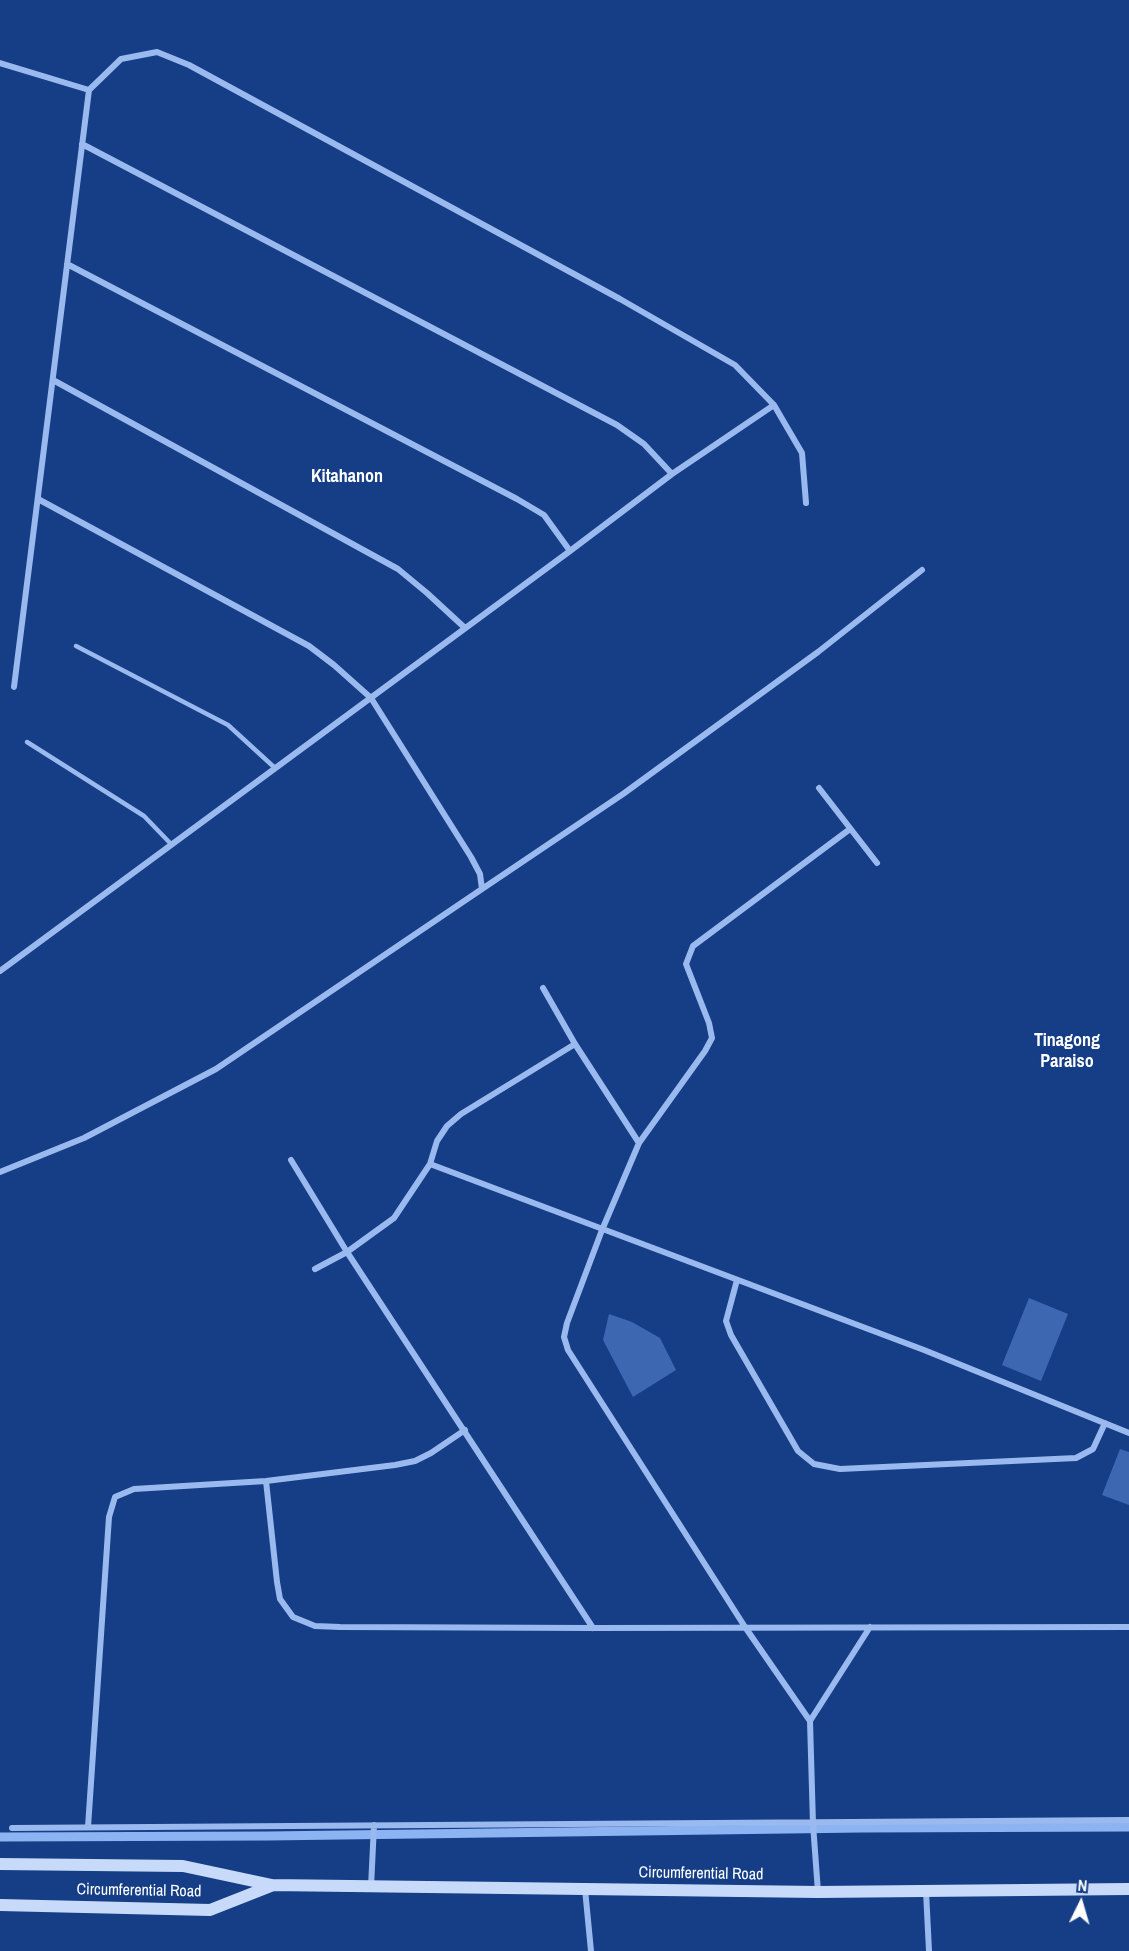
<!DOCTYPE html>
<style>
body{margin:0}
#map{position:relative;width:1129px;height:1951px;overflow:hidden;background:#153e87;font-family:"Archivo Narrow",sans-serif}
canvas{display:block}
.north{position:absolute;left:1051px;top:1873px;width:60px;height:60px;-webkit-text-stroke:4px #153e87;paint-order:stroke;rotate:5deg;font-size:16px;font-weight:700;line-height:24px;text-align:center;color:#fff}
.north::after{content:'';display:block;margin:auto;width:21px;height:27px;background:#fff;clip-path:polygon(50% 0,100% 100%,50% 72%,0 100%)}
</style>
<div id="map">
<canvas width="1129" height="1951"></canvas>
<div class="north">N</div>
</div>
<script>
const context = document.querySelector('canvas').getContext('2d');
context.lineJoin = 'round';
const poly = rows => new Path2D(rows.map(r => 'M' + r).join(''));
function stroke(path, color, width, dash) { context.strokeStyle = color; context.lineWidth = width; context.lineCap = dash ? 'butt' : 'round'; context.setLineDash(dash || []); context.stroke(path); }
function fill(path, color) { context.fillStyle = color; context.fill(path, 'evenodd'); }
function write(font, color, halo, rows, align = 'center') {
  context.font = font + ' "Archivo Narrow",sans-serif'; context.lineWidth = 4.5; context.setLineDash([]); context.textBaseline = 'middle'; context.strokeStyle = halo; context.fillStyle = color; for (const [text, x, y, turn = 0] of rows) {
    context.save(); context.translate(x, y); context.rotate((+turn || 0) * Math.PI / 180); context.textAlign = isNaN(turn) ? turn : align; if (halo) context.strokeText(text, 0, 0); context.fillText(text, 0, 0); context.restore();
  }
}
stroke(poly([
 [0,1837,268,1836,862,1828,1129,1827]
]), '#8cb3f2', 9);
fill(poly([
 [1029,1298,1068,1314,1041,1381,1002,1365],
 [609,1314,632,1322,660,1338,676,1370,633,1397,603,1340],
 [1120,1449,1129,1452,1129,1505,1102,1495]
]), '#3d68b1');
stroke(poly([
 [76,646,228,725,275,768],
 [27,742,144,816,171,844]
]), '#9abaef', 4.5);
stroke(poly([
 [0,63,89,90],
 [82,144,617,425,644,444,672,474],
 [67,264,517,499,544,515,570,551],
 [53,380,398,569,427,593,465,628],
 [14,687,89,90,121,59,157,52,189,65,620,299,735,365,774,405,802,453,806,503],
 [819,788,877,863],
 [482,889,623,794,818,652,922,570],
 [0,971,570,551,672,474,774,405],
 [543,988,575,1044,639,1143],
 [291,1160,347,1252,593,1628],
 [430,1164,437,1141,447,1126,461,1114,575,1044],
 [0,1172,84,1138,216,1069,482,889,480,874,471,857,371,698,334,665,309,646,38,499],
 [315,1269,347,1252,394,1218,430,1164,924,1350,1129,1433],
 [737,1280,726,1321,731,1335,798,1451,814,1464,840,1469,1076,1458,1093,1449,1105,1423],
 [266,1481,277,1582,280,1599,293,1617,315,1626,340,1627,593,1628,1129,1627],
 [810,1721,870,1627],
 [88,1827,109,1517,115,1497,134,1489,266,1481,395,1465,415,1461,431,1453,465,1430],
 [12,1828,1129,1820],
 [371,1887,374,1825],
 [585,1889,591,1951],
 [926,1891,929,1951],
 [818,1892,813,1824,810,1721,745,1627,568,1350,564,1337,567,1323,602,1230,639,1143,705,1051,712,1038,709,1023,686,964,693,946,850,829]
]), '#9abaef', 6);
stroke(poly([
 [0,1864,183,1866,272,1885,818,1892,1129,1889],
 [0,1905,210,1910,271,1886]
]), '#c8dafa', 12);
write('16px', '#fff', '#153e87', [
 ["Circumferential Road",701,1874,1],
 ["Circumferential Road",139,1891,1]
]);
write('bold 18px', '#fff', '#153e87', [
 ["Kitahanon",347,477],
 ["Tinagong",1067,1041],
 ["Paraiso",1067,1062]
]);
</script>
